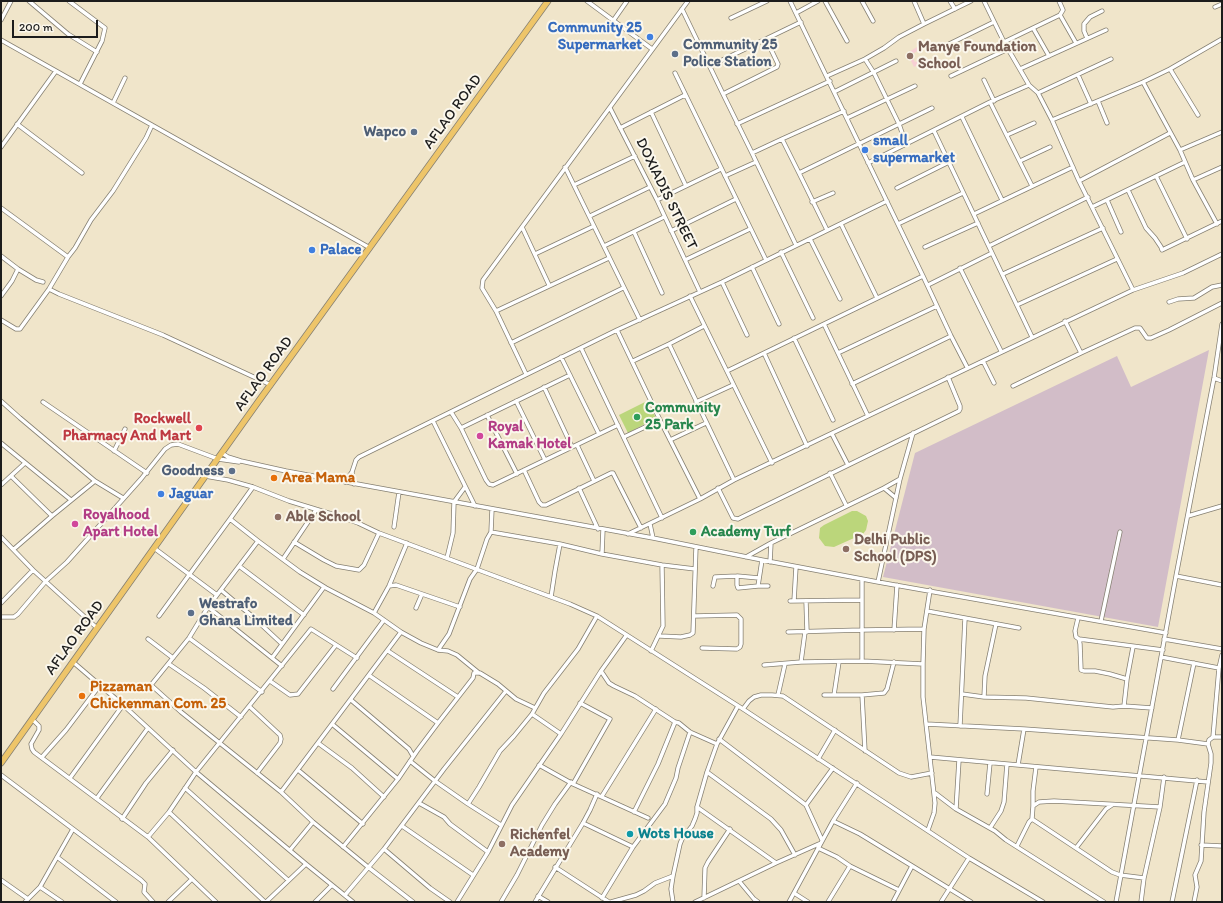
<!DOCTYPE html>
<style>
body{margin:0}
#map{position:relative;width:1223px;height:903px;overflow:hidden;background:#f0e5ca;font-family:Itim,sans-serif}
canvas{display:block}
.frame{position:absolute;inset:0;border:2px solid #1c1c1c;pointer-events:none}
.scale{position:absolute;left:12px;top:20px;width:86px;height:18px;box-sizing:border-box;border:2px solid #1c1c1c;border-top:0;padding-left:5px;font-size:12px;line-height:14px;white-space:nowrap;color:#1c1c1c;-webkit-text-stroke:3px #fbf7ec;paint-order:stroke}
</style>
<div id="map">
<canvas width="1223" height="903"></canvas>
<div class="frame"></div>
<div class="scale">200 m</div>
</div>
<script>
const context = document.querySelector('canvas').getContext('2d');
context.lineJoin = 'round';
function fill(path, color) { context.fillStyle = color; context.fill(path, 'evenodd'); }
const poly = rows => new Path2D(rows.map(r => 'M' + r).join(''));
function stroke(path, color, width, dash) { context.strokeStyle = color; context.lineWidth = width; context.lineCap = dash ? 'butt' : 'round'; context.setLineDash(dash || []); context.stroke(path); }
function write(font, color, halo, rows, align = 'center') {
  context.font = font + ' Itim,sans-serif'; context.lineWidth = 4; context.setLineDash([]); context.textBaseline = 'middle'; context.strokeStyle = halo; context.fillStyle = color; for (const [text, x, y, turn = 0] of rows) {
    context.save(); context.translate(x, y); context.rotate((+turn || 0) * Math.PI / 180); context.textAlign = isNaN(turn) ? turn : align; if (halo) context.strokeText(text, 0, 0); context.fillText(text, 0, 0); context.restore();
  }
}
fill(poly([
 [917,47,919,50,911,55,915,62,923,58,925,61,914,67,907,53]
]), '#f7cfd4');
fill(poly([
 [1209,350,1158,627,883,577,915,453,1117,356,1131,387]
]), '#d2bdc8');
fill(poly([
 [647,401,656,418,628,433,619,415],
 [852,511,857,511,866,516,868,521,866,530,863,534,834,547,825,546,819,538,820,528,824,525]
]), '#bbd67b');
const minor = poly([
 [29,1,68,34,97,52],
 [69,1,105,28,102,41,80,84],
 [587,1,652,49],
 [825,1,847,41],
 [862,1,873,21],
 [914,1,924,24],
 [950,1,955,9],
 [1215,7,1222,4],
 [682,9,723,94],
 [796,13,818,1],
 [1060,15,1076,43],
 [731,18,767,1],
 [1,20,11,1],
 [613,21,627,1],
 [1033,28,1049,56],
 [1087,38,1084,31,1084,24,1090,17,1102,11],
 [766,39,778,64,777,67,723,94,752,153,782,139],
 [1,40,370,248],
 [1004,42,1060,15,1063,10,1059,1],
 [941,48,994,22],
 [865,59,874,73,899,124,906,144],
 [710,66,801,22],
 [1020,69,1106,30],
 [1170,69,1198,115],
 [675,73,766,260],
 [1078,75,1091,104],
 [827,76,865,59,884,48,899,37,924,24,971,1],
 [951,76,1008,49],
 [984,80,994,101],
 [1143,82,1180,150,1193,180,1217,224],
 [834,92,896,61],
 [1038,93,1111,59],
 [1098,101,1107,123],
 [990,102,1032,186],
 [113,103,125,78],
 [610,108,657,200,700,292],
 [844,111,782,139,799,173,932,108],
 [651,112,686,186],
 [962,117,1002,200],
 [847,118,915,86],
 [1052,120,1143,82,1170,69,1222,39],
 [17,124,82,173],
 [737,124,830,81],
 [620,128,685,95],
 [934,131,1032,337],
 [1007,135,1034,123],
 [1,147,56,71],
 [1180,150,1222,132],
 [752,153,796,245],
 [1020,161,1050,147],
 [868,163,990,102,1029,85,1004,42,984,1],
 [565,167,640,320],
 [799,173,827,230],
 [725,176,756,162],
 [1156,176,1187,239],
 [1193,180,1222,167],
 [1079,181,1170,133],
 [574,185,635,156],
 [897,188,949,162],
 [1128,190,1146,228,1155,238,1161,247,1162,250,1222,221],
 [657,200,721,169],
 [1107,200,1121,232],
 [812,202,833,193],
 [1092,207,1185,162],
 [1,208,68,257,49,289,20,329,16,329,1,320],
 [974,214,1073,167],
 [590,216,650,187],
 [841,224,877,298],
 [898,224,963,193],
 [522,227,549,285],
 [671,231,736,199],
 [634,232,662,293],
 [810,239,840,299],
 [604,246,664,217],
 [989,246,1088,197],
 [925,247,978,223],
 [781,252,813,318],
 [535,254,594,226],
 [1,256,18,269,36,280,43,282],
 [68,257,75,248,91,220,113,191,146,138,152,125],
 [685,260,750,229],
 [752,267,779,324],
 [960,268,1001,351],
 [1003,274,1103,228],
 [923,276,951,336,967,367],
 [722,282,747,335],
 [928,285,992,253],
 [49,289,59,294,163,335,271,385],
 [1133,290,1183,273,1222,254],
 [1,296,12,281,18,269],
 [690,296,772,463],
 [1169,302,1178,299,1194,298,1212,287,1222,285],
 [1017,305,1117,259],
 [496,311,609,258],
 [824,324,868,416],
 [617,330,660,420,700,499],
 [794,338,833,420],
 [511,343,623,288],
 [669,344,704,326],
 [581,348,662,518],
 [764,353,807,446],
 [838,353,937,306],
 [1081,353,1135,328,1140,328,1147,338,1151,338,1169,330,1222,303],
 [561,357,599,434],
 [633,361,669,344,734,480],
 [727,371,923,276,790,1],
 [526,374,496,311,482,288,483,280,688,1],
 [1214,378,1222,381],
 [994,383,983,361,1133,290,1079,181,1052,120,1038,93,1029,85],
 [852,384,951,336],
 [1013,386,1081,353,1065,321],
 [544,387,572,447],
 [1,401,20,418,95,481,123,498],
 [516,401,545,460],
 [43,402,147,473],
 [696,402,733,385],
 [451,412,461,428,486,480,489,484,493,485,618,425],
 [487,415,517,474],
 [433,421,475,506],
 [461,428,570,375],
 [832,434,848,465],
 [624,437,660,420],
 [670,440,706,423],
 [1,443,71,500],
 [577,445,594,481],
 [114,451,125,429],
 [222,453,228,457,241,461,286,471,653,538,762,560,878,582,1166,633],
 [524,470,539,502,542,505,546,505,611,473,613,473,641,528],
 [352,472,354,484],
 [830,473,846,505],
 [11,476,52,516],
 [205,476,228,480,253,487,289,501,338,516,358,523,379,533,570,604,597,616,743,709,969,858,1043,902],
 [345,482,352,472,356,460,359,457,617,330,722,282,887,201],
 [1,485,25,463],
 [579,488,598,529],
 [718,488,733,518,738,519,959,411,960,409,960,406,948,377],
 [896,498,884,488,900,479],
 [1188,516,1222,506],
 [650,524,653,538],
 [394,527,399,492],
 [491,532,560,544,602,554,603,529],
 [628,534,700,499,734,480,983,361],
 [1,537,33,570,97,628],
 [258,541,300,572,326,588,374,613,401,632,421,643,438,650,448,651,457,655,479,673],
 [294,542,324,560,336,566,359,570,364,565,379,533],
 [154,548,217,595,258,541,230,519,253,487],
 [14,549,52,516,95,481],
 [602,554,662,565,695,569],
 [746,557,771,543,884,488],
 [447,558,453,533,454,502,465,487],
 [283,559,316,510],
 [770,562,771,543],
 [239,566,304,615],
 [737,576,759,578],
 [1176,576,1222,585],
 [878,582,900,479,913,433],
 [389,586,396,585,460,607],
 [713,586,715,577,737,576,737,585,738,588,758,586,762,560],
 [758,586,768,586],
 [221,590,253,617,282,644],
 [217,595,208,607,189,638,151,685,181,712,281,792,313,822,368,867,413,902],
 [551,597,555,571,560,544],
 [790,601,862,600],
 [794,601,796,567],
 [806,601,807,632],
 [1,603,33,570],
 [208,607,282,666],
 [416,608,422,594],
 [927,611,1019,628],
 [374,613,389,586,407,543],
 [159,616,230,519],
 [694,616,737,615,741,619,741,644,740,647,737,649,702,648],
 [1,617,14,617,18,614,46,581,67,562,141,479,165,449,171,445,178,444,218,459,239,462],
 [1078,618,1075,631,1076,637,1079,639,1080,644,1081,670,1084,671,1095,671,1110,674,1127,679],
 [1101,621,1120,532],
 [894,630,897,585],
 [788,632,862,630,862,579],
 [660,636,681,637,690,635,693,633,696,547],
 [189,638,262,692],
 [148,639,173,658],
 [1079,639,1163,650],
 [1164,639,1222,649],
 [438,650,449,634,470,579,477,569,487,539,491,532,492,509],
 [388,651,458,697],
 [651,651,663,626,662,565],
 [1161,657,1219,668],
 [272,658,324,587],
 [862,661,862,630,924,629,930,590],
 [73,662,123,705,196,772,306,864,353,902],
 [801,662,805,632],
 [169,664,204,688,241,717],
 [923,664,923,697,935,803,934,813,928,830],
 [764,665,801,662,862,661,923,664,924,629],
 [601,671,609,683,614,686,635,696,675,722,679,723,690,732,717,744],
 [270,681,290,695,298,694,336,645],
 [333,689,384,620],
 [962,694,984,697,1026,698,1113,707,1124,706,1152,708],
 [778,695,785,664],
 [824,695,862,695,884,693,887,689,894,662],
 [834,695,839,662],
 [862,695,865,751],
 [984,697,985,676,996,624],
 [351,700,409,749,413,756],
 [1124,706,1127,679,1133,647],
 [250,707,280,735,281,739,280,743,257,773],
 [743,709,749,701,754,697,761,695,772,695,783,696,899,773,911,777,932,773],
 [532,714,561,734],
 [32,719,39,726,39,730,31,744,32,749,34,752,148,837,216,902],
 [438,723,473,678,474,673,480,673,498,684,516,699,535,708],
 [332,724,398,779],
 [926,724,1024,729],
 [960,726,965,618],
 [1213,737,1222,737],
 [719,739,806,805,822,840],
 [1178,740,1194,663],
 [318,743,352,768,384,797],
 [42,757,66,730,100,685],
 [930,757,1018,765],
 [818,759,835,730],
 [410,761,435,781,468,804,501,825],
 [539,765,573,784,648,818],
 [298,770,363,824],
 [707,772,771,819,781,830,795,855],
 [1,775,141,880,145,884,144,892,153,902],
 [70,778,123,705],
 [1208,782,1018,765,1024,729,1178,740,1208,744],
 [573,784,610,719,580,703],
 [185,788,288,880],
 [281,792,401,632],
 [935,793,956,809,995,831,1006,840,1104,902],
 [987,794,990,763],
 [602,796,656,709],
 [97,798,148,728],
 [419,803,444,817,450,824,488,852],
 [468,804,479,787,500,751,514,736,532,714,544,693,578,649,597,616],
 [806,805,833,768],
 [1033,806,1033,791,1036,767],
 [697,807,776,863,821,843],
 [956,809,959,760],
 [169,812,265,902],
 [634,812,658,764,675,722],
 [122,819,146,783,173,750],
 [1032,819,1112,872,1120,875,1144,878],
 [833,821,860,834,971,902],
 [583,823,633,847],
 [402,826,473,875],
 [990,828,1001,811,1004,802,1007,764],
 [148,837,169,812,196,772,311,629,357,658],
 [1201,845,1222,846],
 [1017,846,1029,822,1032,819,1033,806,1039,802,1054,801,1160,807],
 [343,847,398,779,417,751,438,723,370,676],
 [818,848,837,857,850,866,899,890],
 [1076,848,1106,809,1112,805],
 [384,849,430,888,450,902],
 [290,850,313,822],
 [57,857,116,902],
 [555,867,609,902],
 [1,880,28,899],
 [739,881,754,899,758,902],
 [40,887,62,902],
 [794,893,808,902],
 [345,895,384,849,444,769,506,691],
 [538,896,548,902],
 [602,898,633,847,665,804,676,778,678,768,690,732],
 [704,898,705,868,708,862,730,829],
 [25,902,40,887,73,829],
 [168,902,192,879],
 [266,902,306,864],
 [315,902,332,885],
 [457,902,488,852,512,805,561,734,601,671,626,636],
 [501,902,517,875,542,825,555,804,571,782],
 [535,902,583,823,590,810,597,794],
 [611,902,636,895,644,891,655,883,673,876],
 [673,902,671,889,673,876,680,844,682,839,692,826,695,819,697,813,697,807,707,772,717,744,738,706],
 [695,902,776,863],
 [789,902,833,821,857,783],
 [828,902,850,866],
 [893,902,912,866],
 [941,902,969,858],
 [1116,902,1176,576,1214,378,1222,324],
 [1141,902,1144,878,1160,807,1164,777],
 [1172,902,1197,780],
 [1194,902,1197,887,1195,875,1201,861,1204,812,1211,763,1211,754,1208,744,1209,740,1213,737,1219,668,1222,655]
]);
const highway = poly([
 [1,763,258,402,548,1]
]);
stroke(minor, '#868073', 5);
stroke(highway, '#868073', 7);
stroke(minor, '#fff', 3.5);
stroke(highway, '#eec569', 5.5);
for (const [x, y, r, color] of [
 [650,37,4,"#3f7fe0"],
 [675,54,4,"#5c6f8a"],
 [910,56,4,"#8d6e63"],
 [414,132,4,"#5c6f8a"],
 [865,150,4,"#3f7fe0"],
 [312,250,4,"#3f7fe0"],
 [637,417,4,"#2e9e5b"],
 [199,428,4,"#e0444e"],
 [480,436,4,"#d1479c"],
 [232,471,4,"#5c6f8a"],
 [274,478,4,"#e8710a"],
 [161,494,4,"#3f7fe0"],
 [278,517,4,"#8d6e63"],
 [75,524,4,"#d1479c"],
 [693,532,4,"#2e9e5b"],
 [846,549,4,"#8d6e63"],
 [191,613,4,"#5c6f8a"],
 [82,696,4,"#e8710a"],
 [630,834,4,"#0f9aa8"],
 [502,844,4,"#8d6e63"]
]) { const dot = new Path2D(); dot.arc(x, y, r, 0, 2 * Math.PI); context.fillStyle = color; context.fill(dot); stroke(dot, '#fbf7ec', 1.5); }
write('bold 15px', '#366cbe', '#fbf7ec', [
 ["Community 25",642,28,"right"],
 ["Supermarket",642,45,"right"],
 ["small",873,141],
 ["supermarket",873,158],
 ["Palace",320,250],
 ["Jaguar",169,494]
], 'left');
write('bold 15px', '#4e5e75', '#fbf7ec', [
 ["Community 25",683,45],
 ["Police Station",683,62],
 ["Wapco",406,132,"right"],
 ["Goodness",224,471,"right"],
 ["Westrafo",199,604],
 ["Ghana Limited",199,621]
], 'left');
write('bold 15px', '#785e54', '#fbf7ec', [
 ["Manye Foundation",918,47],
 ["School",918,64],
 ["Able School",286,517],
 ["Delhi Public",854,540],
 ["School (DPS)",854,557],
 ["Richenfel",510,835],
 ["Academy",510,852]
], 'left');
write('15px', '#1c1c1c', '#fbf7ec', [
 ["AFLAO ROAD",453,112,-54],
 ["DOXIADIS STREET",666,194,64],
 ["AFLAO ROAD",264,374,-54],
 ["AFLAO ROAD",75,638,-54]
]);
write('bold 15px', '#27864d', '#fbf7ec', [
 ["Community",645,408],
 ["25 Park",645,425],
 ["Academy Turf",701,532]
], 'left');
write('bold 15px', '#be3a42', '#fbf7ec', [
 ["Rockwell",191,419],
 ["Pharmacy And Mart",191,436]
], 'right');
write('bold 15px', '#b23c85', '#fbf7ec', [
 ["Royal",488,427],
 ["Kamak Hotel",488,444],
 ["Royalhood",83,515],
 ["Apart Hotel",83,532]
], 'left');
write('bold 15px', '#c56008', '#fbf7ec', [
 ["Area Mama",282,478],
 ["Pizzaman",90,687],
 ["Chickenman Com. 25",90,704]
], 'left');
write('bold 15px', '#0d838f', '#fbf7ec', [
 ["Wots House",638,834]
], 'left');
</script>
